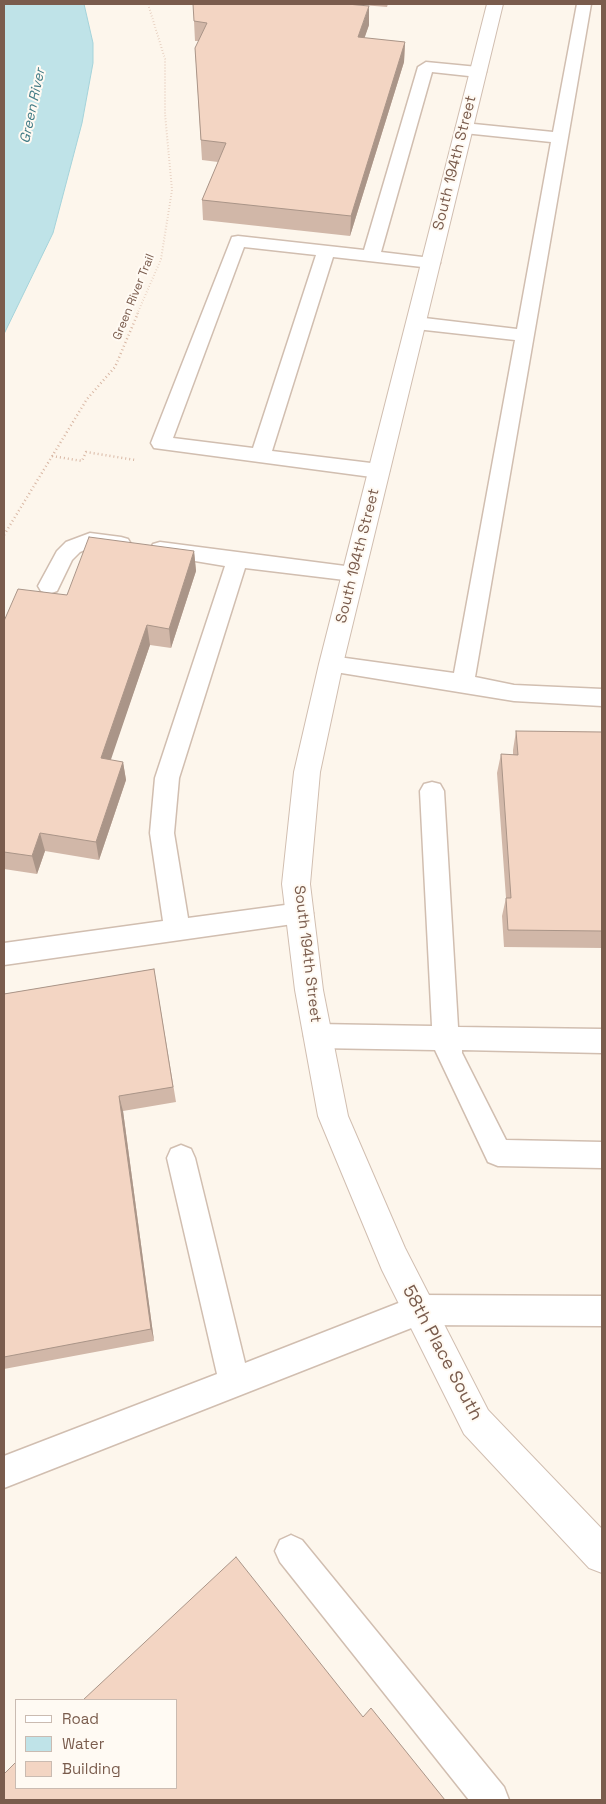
<!DOCTYPE html>
<style>
body{margin:0}
#map{position:relative;width:606px;height:1804px;overflow:hidden;background:#fdf6ec;font-family:"Space Grotesk",sans-serif}
canvas{display:block}
.frame{position:absolute;inset:0;border:5px solid #7a5c4d;pointer-events:none}
.legend{position:absolute;left:15px;top:1699px;width:162px;height:90px;box-sizing:border-box;background:#fffaf3;border:1px solid #cabbb1;margin:0;padding:6px 9px;list-style:none;font-size:15px;color:#7a5c4d}
.legend li{display:flex;align-items:center;gap:10px;height:25px}
.legend b{width:25px;border:1px solid #cabbb1}
</style>
<div id="map">
<canvas width="606" height="1804"></canvas>
<div class="frame"></div>
<ul class="legend">
<li><b style="height:6px;background:#fff"></b>Road</li>
<li><b style="height:14px;background:#bfe3e8"></b>Water</li>
<li><b style="height:14px;background:#f3d5c3"></b>Building</li>
</ul>
</div>
<script>
const context = document.querySelector('canvas').getContext('2d');
context.lineJoin = 'round';
function fill(path, color) { context.fillStyle = color; context.fill(path, 'evenodd'); }
const poly = rows => new Path2D(rows.map(r => 'M' + r).join(''));
function stroke(path, color, width, dash) { context.strokeStyle = color; context.lineWidth = width; context.lineCap = dash ? 'butt' : 'round'; context.setLineDash(dash || []); context.stroke(path); }
function write(font, color, halo, rows, align = 'center') {
  context.font = font + ' "Space Grotesk",sans-serif'; context.lineWidth = 4; context.setLineDash([]); context.textBaseline = 'middle'; context.strokeStyle = halo; context.fillStyle = color; for (const [text, x, y, turn = 0] of rows) {
    context.save(); context.translate(x, y); context.rotate((+turn || 0) * Math.PI / 180); context.textAlign = isNaN(turn) ? turn : align; if (halo) context.strokeText(text, 0, 0); context.fillText(text, 0, 0); context.restore();
  }
}
const water = poly([
 [4,4,84,4,93,43,93,63,82,123,53,233,4,334,4,4]
]);
fill(water, '#bfe3e8');
stroke(water, '#a5d3da', 1);
const lane = poly([
 [577,4,591,4,475,677,514,685,602,689,602,706,514,701,323,670,320,664,323,658,331,656,454,673,515,340,416,329,410,327,407,323,410,319,416,317,517,329,551,142,464,133,456,128,464,123,553,132,577,4],
 [426,62,478,67,486,72,478,77,432,72,381,252,431,258,437,259,440,263,437,267,431,268,333,257,272,451,379,464,386,466,389,471,386,476,379,478,154,448,151,443,232,237,238,236,364,250,418,67,426,62],
 [244,247,316,255,253,448,173,438,244,247],
 [90,533,121,537,128,539,131,544,128,549,121,551,92,547,80,552,72,560,57,591,49,594,41,591,38,586,57,551,66,542,90,533],
 [160,542,353,567,360,569,364,574,360,579,353,581,245,568,179,778,174,833,188,918,300,903,309,906,313,913,309,920,300,923,4,965,4,943,163,921,150,833,155,778,225,566,153,554,150,549,153,544,160,542],
 [432,782,440,784,444,791,458,1027,602,1029,602,1053,462,1050,462,1053,506,1140,602,1142,602,1168,498,1166,488,1162,435,1050,317,1048,308,1044,304,1036,308,1028,317,1024,432,1026,420,791,424,784,432,782],
 [181,1145,191,1149,195,1158,245,1363,419,1295,602,1296,602,1326,419,1325,4,1488,4,1456,217,1374,167,1158,171,1149,181,1145],
 [291,1535,302,1540,504,1787,509,1800,469,1800,280,1562,275,1551,280,1540,291,1535]
]);
const street = poly([
 [487,4,503,4,343,664,320,772,310,884,323,990,348,1116,405,1248,488,1410,602,1529,602,1573,589,1568,464,1434,382,1270,318,1116,295,990,282,884,294,772,319,664,487,4]
]);
stroke(lane, '#d1beb0', 3);
stroke(street, '#d1beb0', 2);
stroke(poly([
 [137,314,161,259,172,190,165,114,165,59,148,4]
]), '#d9b8a5', 2, [0.5, 2.5]);
stroke(poly([
 [52,456,82,461,86,452,135,460],
 [4,535,87,399,115,367,138,313]
]), '#d9b8a5', 2.5, [1, 3]);
fill(lane, '#fff');
fill(street, '#fff');
fill(poly([
 [350,4,388,4,387,7],
 [194,21,369,25,364,38,405,42,404,62,350,236,203,220,202,200,218,162,202,160,195,48,199,41,195,41],
 [194,551,196,571,171,648,150,645,110,760,123,762,126,780,99,860,45,851,37,874,4,869,4,621,67,595],
 [516,731,602,732,602,948,504,947,502,916,506,898,497,773,501,754,513,755,513,750],
 [154,969,176,1102,123,1111,154,1341,4,1369,4,994]
]), '#d1b7a8');
fill(poly([
 [369,6,369,25,358,57,358,37],
 [405,42,404,62,350,236,351,216],
 [194,551,196,571,171,648,169,629],
 [147,625,150,645,105,777,101,758],
 [123,762,126,780,99,860,96,842],
 [40,833,45,851,37,874,32,856],
 [119,1096,123,1111,154,1341,151,1329]
]), '#aa9588');
const building = poly([
 [193,4,347,4,369,6,358,37,405,42,351,216,202,200,226,143,201,140,195,48,207,23,194,21,193,4],
 [89,537,194,551,169,629,147,625,101,758,123,762,96,842,40,833,32,856,4,852,4,621,18,589,67,595,89,537],
 [516,731,602,732,602,931,508,930,506,898,511,898,501,754,518,755,516,731],
 [154,969,173,1087,119,1096,151,1329,4,1357,4,994,154,969],
 [236,1557,363,1717,371,1708,445,1800,4,1800,4,1774,16,1762,16,1788,176,1788,176,1700,83,1700,236,1557]
]);
fill(building, '#f3d5c3');
stroke(building, '#aa9588', 1);
write('12px', '#7a5c4d', '#fffaf3', [
 ["Green River Trail",134,297,-68]
]);
write('italic 14px', '#437c86', '#fffaf3', [
 ["Green River",33,106,-78]
]);
write('15px', '#7a5c4d', '#fffaf3', [
 ["South 194th Street",455,163,-76],
 ["South 194th Street",358,556,-76],
 ["South 194th Street",307,954,83]
]);
write('18px', '#7a5c4d', '#fffaf3', [
 ["58th Place South",442,1353,62]
]);
</script>
